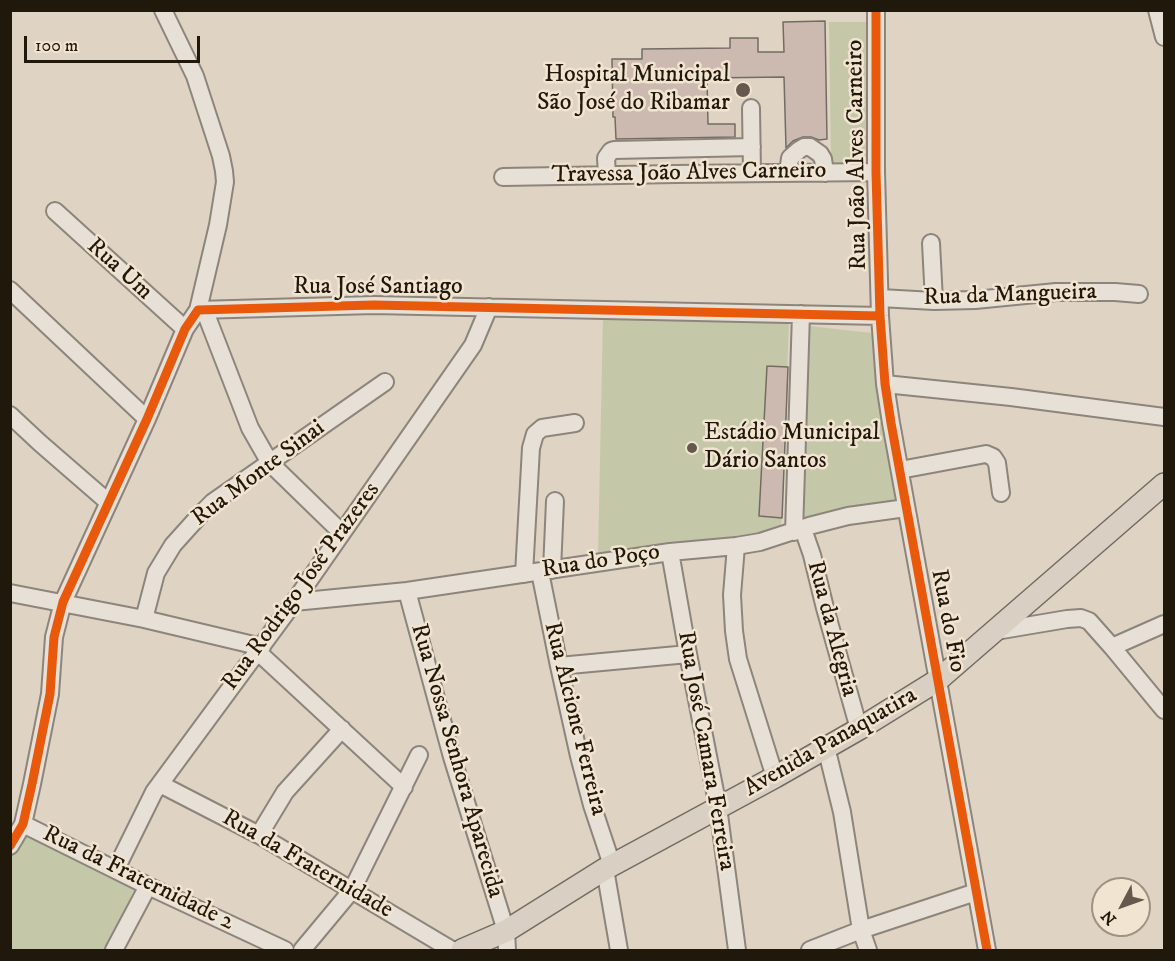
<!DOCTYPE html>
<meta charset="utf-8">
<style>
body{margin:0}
#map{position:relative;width:1175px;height:961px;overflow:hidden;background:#dfd3c3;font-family:"IM FELL DW Pica",serif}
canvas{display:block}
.frame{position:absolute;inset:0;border:12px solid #21180c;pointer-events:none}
.north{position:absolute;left:1091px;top:877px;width:60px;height:60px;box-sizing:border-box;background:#f1e4d1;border:2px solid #9e9282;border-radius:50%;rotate:229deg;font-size:16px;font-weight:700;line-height:24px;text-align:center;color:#21180c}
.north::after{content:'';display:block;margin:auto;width:21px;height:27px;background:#64594c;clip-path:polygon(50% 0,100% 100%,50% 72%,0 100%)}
.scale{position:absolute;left:24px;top:36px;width:176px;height:27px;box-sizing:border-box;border:3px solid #21180c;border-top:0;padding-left:8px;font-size:18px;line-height:21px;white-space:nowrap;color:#21180c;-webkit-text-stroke:4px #f1e4d1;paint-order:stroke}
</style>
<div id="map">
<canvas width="1175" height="961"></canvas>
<div class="frame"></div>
<div class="north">N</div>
<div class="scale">100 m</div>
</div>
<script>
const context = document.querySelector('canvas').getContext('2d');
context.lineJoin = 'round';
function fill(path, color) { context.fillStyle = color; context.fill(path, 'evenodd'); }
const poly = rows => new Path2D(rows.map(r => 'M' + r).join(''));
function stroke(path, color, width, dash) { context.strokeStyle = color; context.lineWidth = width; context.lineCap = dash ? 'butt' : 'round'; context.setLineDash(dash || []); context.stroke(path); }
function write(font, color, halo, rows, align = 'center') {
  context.font = font + ' "IM FELL DW Pica",serif'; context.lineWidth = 5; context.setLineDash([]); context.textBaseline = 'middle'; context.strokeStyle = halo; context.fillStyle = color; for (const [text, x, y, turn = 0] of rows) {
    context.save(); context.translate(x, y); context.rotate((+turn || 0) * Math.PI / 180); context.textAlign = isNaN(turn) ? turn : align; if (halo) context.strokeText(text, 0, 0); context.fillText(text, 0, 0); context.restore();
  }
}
fill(poly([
 [829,22,869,22,870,159,864,165,831,165],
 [603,315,789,323,781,529,598,557],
 [809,326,872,333,875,335,902,502,808,522,801,513,800,507],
 [26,831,136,886,104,950,11,950,11,859]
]), '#c5c7a9');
const building = poly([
 [825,21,827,139,819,140,811,137,803,137,793,141,786,148,784,77,707,78,708,124,735,124,735,137,616,139,615,117,613,117,612,59,642,59,642,49,730,48,730,38,758,38,758,52,784,52,783,22,825,21],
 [767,366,788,367,782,518,759,516,767,366]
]);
fill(building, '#ccbab0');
stroke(building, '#736c62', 1.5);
const minor = poly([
 [163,10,195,76,221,156,224,171,225,182,218,225,198,310],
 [876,10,876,172,880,316,885,384,891,423,987,950],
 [1157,10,1164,37],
 [751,108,752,173],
 [788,173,790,158,799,150,804,147,810,147,820,154,823,159,825,173],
 [607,175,606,158,611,151,614,150,752,147],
 [503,177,676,174,876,172],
 [55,211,185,329],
 [931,243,934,301],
 [10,290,147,419],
 [880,298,934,301,975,300,1056,292,1115,292,1139,294],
 [204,309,250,428,270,463,342,533],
 [885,384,1011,397,1164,417],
 [10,415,40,443,108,502],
 [900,470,986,454,993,457,997,463,1001,493],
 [803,529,812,555,825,608,859,729],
 [794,532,801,314],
 [736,546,732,595,734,631,738,659,775,777],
 [670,552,688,654,718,807,737,950],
 [552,570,555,501],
 [540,572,559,666,579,756,592,805,612,865],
 [524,574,531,448,535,434,542,428,575,423],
 [407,591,452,757,506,931,507,950],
 [10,593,144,619,262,647],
 [294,602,407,591,670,552,736,546,760,542,809,526,848,516,906,508],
 [144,619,156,573,173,545,200,515,213,502,385,382],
 [996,631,1067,619,1081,618,1089,621,1112,647,1164,710],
 [1112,647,1164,624],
 [258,652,404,787],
 [559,666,688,654],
 [826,747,842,812,861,930,868,950],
 [160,784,259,835,452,950],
 [23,824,148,886,285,950],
 [259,835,285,792,342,729],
 [10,846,23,824,32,784,50,694,54,637,63,602,147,419,185,329,198,310,374,305,880,316],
 [116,869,154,792,294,602,473,345,489,307],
 [605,869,619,950],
 [114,950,148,886],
 [302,950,352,890,419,755],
 [810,950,861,930,976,892]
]);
const major = poly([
 [462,950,506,931,605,869,775,777,859,729,938,680,1164,484]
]);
stroke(minor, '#8d857b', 20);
stroke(major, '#736c62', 24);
stroke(minor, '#e6e0d7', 16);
stroke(major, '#d9d0c3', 21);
stroke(poly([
 [876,10,876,172,880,316,885,384,891,423,987,950],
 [10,846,23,824,32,784,50,694,54,637,63,602,147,419,185,329,198,310,374,305,880,316]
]), '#e8590c', 9);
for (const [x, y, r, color] of [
 [743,90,8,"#64594c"],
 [692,448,6,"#64594c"]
]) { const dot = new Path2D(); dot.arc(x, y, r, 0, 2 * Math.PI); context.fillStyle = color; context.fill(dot); stroke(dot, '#f1e4d1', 2); }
write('24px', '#21180c', '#f1e4d1', [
 ["Hospital Municipal",730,76],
 ["São José do Ribamar",730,104],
 ["Estádio Municipal",704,434,"left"],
 ["Dário Santos",704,462,"left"]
], 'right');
write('24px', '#21180c', '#f1e4d1', [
 ["Rua João Alves Carneiro",858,155,-91],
 ["Travessa João Alves Carneiro",689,174,-1],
 ["Rua Um",119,270,42],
 ["Rua José Santiago",378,288],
 ["Rua da Mangueira",1010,296,-2],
 ["Rua Monte Sinai",259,474,-37],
 ["Rua do Poço",601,562,-9],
 ["Rua Rodrigo José Prazeres",302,587,-54],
 ["Rua do Fio",947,621,79],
 ["Rua da Alegria",831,629,75],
 ["Rua Alcione Ferreira",574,719,76],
 ["Avenida Panaquatira",831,743,-30],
 ["Rua José Camara Ferreira",705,751,80],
 ["Rua Nossa Senhora Aparecida",456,761,74],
 ["Rua da Fraternidade",307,865,30],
 ["Rua da Fraternidade 2",138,879,26]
]);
</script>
